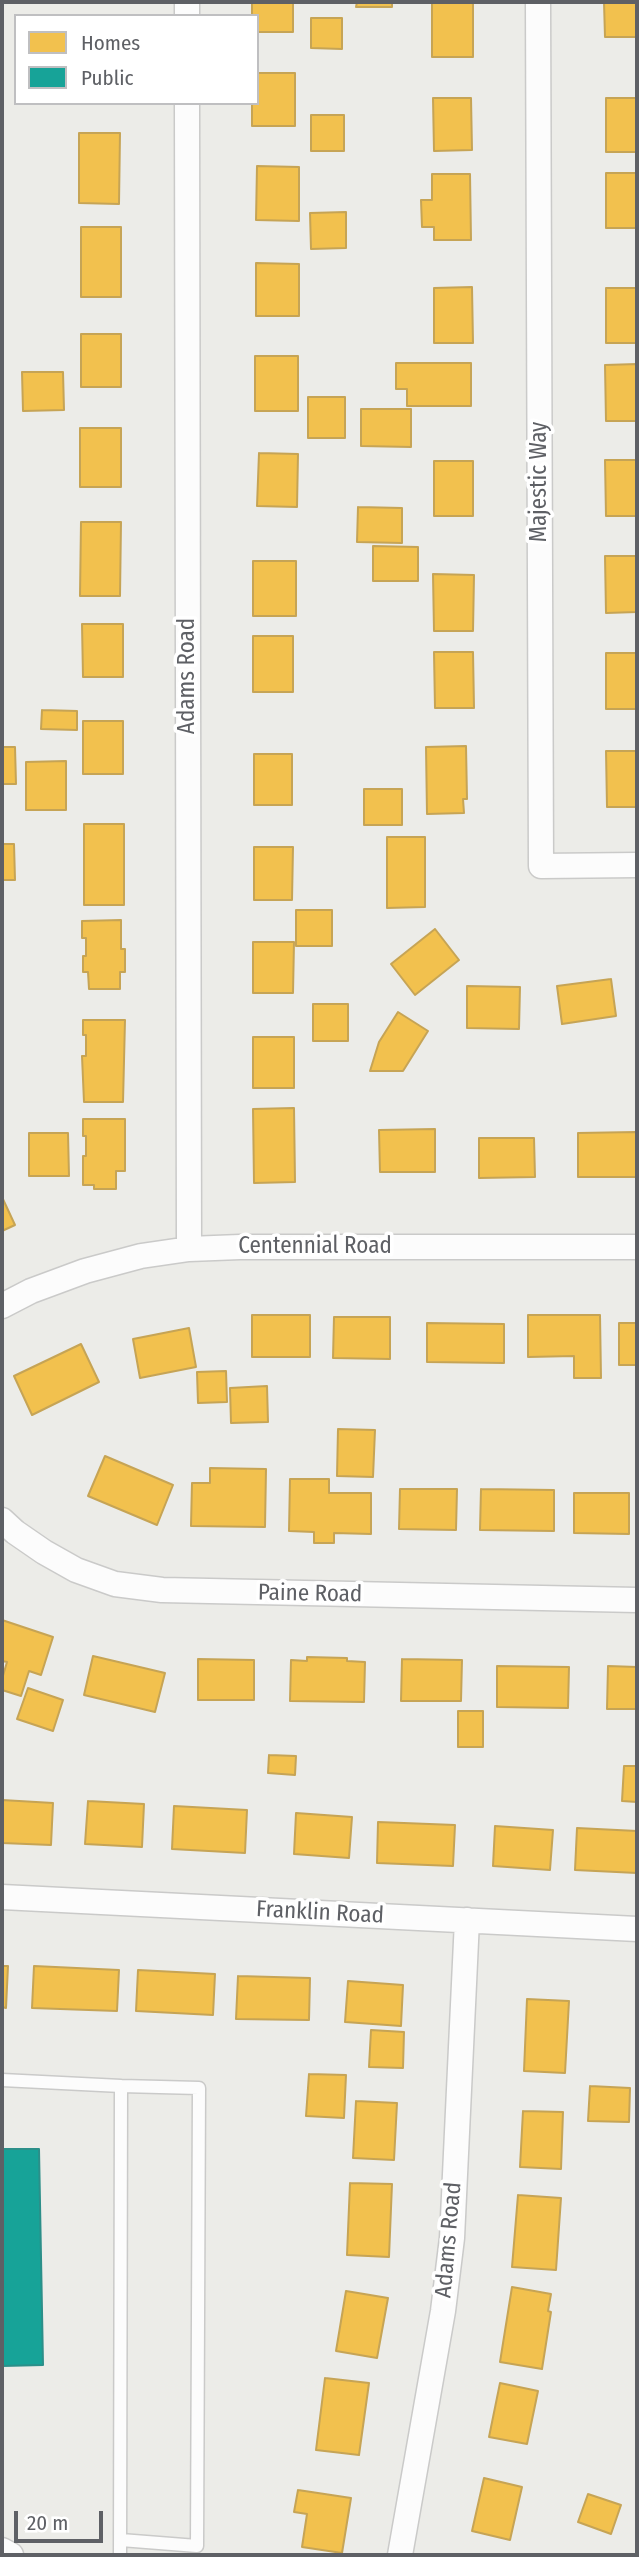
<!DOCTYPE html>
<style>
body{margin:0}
#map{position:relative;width:639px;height:2557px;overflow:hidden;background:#ecece8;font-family:"Fira Sans Condensed",sans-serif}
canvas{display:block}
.frame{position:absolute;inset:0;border:4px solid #5e6065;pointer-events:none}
.legend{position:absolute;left:14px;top:14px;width:245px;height:91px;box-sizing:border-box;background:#fff;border:2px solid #bfbfc1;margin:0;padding:9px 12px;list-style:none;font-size:21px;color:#5e6065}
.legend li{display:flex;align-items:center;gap:14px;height:35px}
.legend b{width:35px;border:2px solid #bfbfc1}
.scale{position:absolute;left:14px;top:2511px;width:89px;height:32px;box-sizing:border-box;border:4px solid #5e6065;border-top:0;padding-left:9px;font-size:21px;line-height:24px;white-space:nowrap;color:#5e6065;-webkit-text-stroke:5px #fff;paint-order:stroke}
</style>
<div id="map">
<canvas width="639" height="2557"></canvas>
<div class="frame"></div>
<ul class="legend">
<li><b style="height:19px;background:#f2c14e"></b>Homes</li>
<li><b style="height:19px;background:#17a398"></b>Public</li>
</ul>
<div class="scale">20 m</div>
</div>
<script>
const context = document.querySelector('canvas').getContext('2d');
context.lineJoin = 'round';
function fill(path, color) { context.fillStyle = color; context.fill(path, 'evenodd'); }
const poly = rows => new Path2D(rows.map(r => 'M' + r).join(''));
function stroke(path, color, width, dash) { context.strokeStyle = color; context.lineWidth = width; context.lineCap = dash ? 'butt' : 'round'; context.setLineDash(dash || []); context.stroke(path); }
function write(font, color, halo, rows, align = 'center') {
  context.font = font + ' "Fira Sans Condensed",sans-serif'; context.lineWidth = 7; context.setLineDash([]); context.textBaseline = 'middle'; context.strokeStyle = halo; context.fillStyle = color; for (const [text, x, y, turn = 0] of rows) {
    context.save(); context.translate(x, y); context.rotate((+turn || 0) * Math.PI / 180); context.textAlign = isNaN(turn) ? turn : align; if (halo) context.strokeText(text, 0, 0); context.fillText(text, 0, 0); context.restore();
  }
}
const homes = poly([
 [252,2,293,2,293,32,257,32,257,16,252,16,252,2],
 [357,2,392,2,392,7,356,7,357,2],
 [432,2,471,2,473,4,473,57,432,57,432,2],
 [604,2,637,2,637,37,605,37,604,2],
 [311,18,342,18,342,49,311,48,311,18],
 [257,73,295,73,295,126,252,126,252,103,257,103,257,73],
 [433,98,471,98,472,150,434,151,433,98],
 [606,98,637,98,637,152,606,152,606,98],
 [311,115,344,115,344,151,311,151,311,115],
 [79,133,120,133,119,204,79,203,79,133],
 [257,166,299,167,299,221,256,220,257,166],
 [606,173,637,173,637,228,606,228,606,173],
 [432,174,470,174,471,240,434,240,434,227,422,227,421,200,432,200,432,174],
 [346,212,346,248,311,249,310,213,346,212],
 [81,227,121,227,121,297,81,297,81,227],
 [256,263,299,264,299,316,256,316,256,263],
 [472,287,473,343,434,343,434,288,472,287],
 [606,288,637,288,637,343,606,343,606,288],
 [81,334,121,334,121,387,81,387,81,334],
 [255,356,298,356,298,411,255,411,255,356],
 [396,363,471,363,471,406,407,406,407,389,396,389,396,363],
 [637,364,637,421,606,421,605,365,637,364],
 [22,372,63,372,64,410,23,411,22,372],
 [308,397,345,397,345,438,308,438,308,397],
 [361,409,411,409,411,447,361,446,361,409],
 [80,428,121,428,121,487,80,487,80,428],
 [259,453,298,454,297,507,257,506,259,453],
 [605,460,637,460,637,516,606,516,605,460],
 [434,461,473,461,473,516,434,516,434,461],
 [358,507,402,508,402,543,357,542,358,507],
 [81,522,121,522,120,596,80,596,81,522],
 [373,546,418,547,418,581,373,581,373,546],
 [605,556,637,556,637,612,606,613,605,556],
 [253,561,296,561,296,616,253,616,253,561],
 [433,574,474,575,473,631,434,631,433,574],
 [82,624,123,624,123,677,83,677,82,624],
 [253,636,293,636,293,692,253,692,253,636],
 [434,652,473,652,474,708,435,708,434,652],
 [606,653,637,653,637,709,606,709,606,653],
 [42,710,77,711,77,730,41,729,42,710],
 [83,721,123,721,123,774,83,774,83,721],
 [466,746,467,799,463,799,464,813,427,814,426,747,466,746],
 [2,747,15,747,16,784,2,784,2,747],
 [606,751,637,751,637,807,607,807,606,751],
 [254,754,292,754,292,805,254,805,254,754],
 [66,761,66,810,26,810,26,762,66,761],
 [364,789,402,789,402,825,364,825,364,789],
 [84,824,124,824,124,905,84,905,84,824],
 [387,837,425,837,425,907,387,908,387,837],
 [2,844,14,844,15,880,2,880,2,844],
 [254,847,293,847,292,900,254,900,254,847],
 [296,910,332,910,332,946,296,946,296,910],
 [121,920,121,949,125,949,125,972,120,972,120,989,89,989,88,972,83,972,83,956,86,956,86,938,82,938,82,921,121,920],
 [435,929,459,960,415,995,391,964,435,929],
 [253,942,294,942,293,993,253,993,253,942],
 [611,979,616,1016,562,1024,557,986,611,979],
 [467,986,520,987,519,1029,467,1028,467,986],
 [313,1004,348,1004,348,1041,313,1041,313,1004],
 [398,1012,428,1031,403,1071,370,1071,379,1042,398,1012],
 [83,1020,125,1020,123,1102,84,1102,82,1056,86,1056,86,1035,83,1035,83,1020],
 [253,1037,294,1037,294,1088,253,1088,253,1037],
 [294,1108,295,1182,254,1183,253,1109,294,1108],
 [83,1119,125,1119,125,1171,116,1171,116,1189,94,1189,94,1185,83,1185,83,1156,86,1156,86,1136,83,1136,83,1119],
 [435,1129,435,1172,380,1172,379,1130,435,1129],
 [636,1132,636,1177,578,1177,578,1133,636,1132],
 [29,1133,68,1133,69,1176,29,1176,29,1133],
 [479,1138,534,1138,535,1177,479,1178,479,1138],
 [2,1197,15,1225,2,1231,2,1197],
 [252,1315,310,1315,310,1357,252,1357,252,1315],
 [528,1315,600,1315,601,1378,574,1378,574,1356,528,1357,528,1315],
 [334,1317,390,1317,390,1359,333,1358,334,1317],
 [427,1323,504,1324,504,1363,427,1362,427,1323],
 [619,1323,637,1323,637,1365,619,1365,619,1323],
 [189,1328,196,1367,140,1378,133,1339,189,1328],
 [81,1344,99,1382,32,1415,14,1376,81,1344],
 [226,1371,227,1402,198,1403,197,1372,226,1371],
 [267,1386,268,1422,231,1423,230,1388,267,1386],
 [338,1429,375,1430,373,1477,337,1476,338,1429],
 [105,1456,173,1485,157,1525,88,1496,105,1456],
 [210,1468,266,1469,265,1527,191,1526,192,1483,210,1483,210,1468],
 [290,1479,329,1479,329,1493,371,1493,371,1534,334,1533,334,1543,314,1543,314,1532,289,1531,290,1479],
 [400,1489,457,1489,456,1530,399,1529,400,1489],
 [481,1489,554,1490,554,1531,480,1530,481,1489],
 [574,1493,629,1493,629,1534,574,1533,574,1493],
 [2,1620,53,1637,41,1675,29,1671,21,1696,2,1690,2,1679,7,1662,2,1661,2,1620],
 [93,1656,165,1673,155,1712,84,1695,93,1656],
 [307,1657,347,1658,347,1661,365,1662,364,1702,290,1701,291,1660,307,1661,307,1657],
 [198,1659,254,1660,254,1700,198,1700,198,1659],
 [402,1659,462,1660,461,1701,401,1701,402,1659],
 [497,1666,569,1667,568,1708,497,1707,497,1666],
 [608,1666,637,1667,637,1709,607,1709,608,1666],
 [28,1688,63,1700,53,1731,17,1719,28,1688],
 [458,1711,483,1711,483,1747,458,1747,458,1711],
 [269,1755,296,1756,295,1775,268,1773,269,1755],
 [624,1766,637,1766,637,1802,622,1801,624,1766],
 [2,1800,53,1803,51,1845,2,1843,2,1800],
 [88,1801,144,1804,142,1847,85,1844,88,1801],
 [174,1806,247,1810,245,1853,172,1849,174,1806],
 [296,1813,352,1817,349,1858,294,1854,296,1813],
 [378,1822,455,1825,453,1866,377,1863,378,1822],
 [495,1826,553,1830,550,1870,493,1866,495,1826],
 [577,1828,637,1831,637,1873,575,1870,577,1828],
 [2,1966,8,1966,6,2008,2,2007,2,1966],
 [34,1966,119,1970,117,2011,32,2008,34,1966],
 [138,1970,215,1974,213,2015,136,2011,138,1970],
 [238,1976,310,1978,309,2020,236,2019,238,1976],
 [348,1981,403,1985,401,2026,345,2022,348,1981],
 [527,1999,569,2001,565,2073,524,2071,527,1999],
 [371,2030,404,2032,403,2068,369,2067,371,2030],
 [309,2074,346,2075,344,2118,306,2116,309,2074],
 [590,2086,630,2088,629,2122,588,2121,590,2086],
 [356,2101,397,2103,394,2160,353,2158,356,2101],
 [523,2111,563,2112,561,2169,520,2167,523,2111],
 [350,2183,392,2184,389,2257,347,2255,350,2183],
 [518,2195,561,2198,556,2270,512,2267,518,2195],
 [512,2287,551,2294,548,2311,551,2312,542,2369,500,2362,512,2287],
 [346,2291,388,2298,377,2358,336,2351,346,2291],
 [325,2378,369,2383,359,2455,316,2450,325,2378],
 [500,2383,538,2391,527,2444,489,2437,500,2383],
 [484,2478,522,2487,510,2540,472,2531,484,2478],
 [298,2490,351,2498,342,2553,302,2547,307,2514,294,2512,298,2490],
 [588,2494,621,2505,611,2534,578,2522,588,2494]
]);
fill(homes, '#f2c14e');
stroke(homes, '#c6a455', 2);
const public = poly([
 [2,2149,39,2149,43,2365,2,2366,2,2149]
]);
fill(public, '#17a398');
stroke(public, '#2c8f89', 2);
const service = poly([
 [2,2080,121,2086,120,2555],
 [121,2086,199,2088,197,2546,121,2540]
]);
const minor = poly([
 [187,2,187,16],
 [538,2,541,866,637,865],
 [187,103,189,1249],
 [2,1306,31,1291,85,1271,141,1256,189,1249,240,1247,637,1247],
 [2,1520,15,1532,44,1552,76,1570,115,1584,162,1590,637,1600],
 [2,1897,637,1929],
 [2,2550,11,2555],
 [400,2555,443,2311,452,2238,467,1920]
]);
stroke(service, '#cacac9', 15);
stroke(minor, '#cacac9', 27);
stroke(service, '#fcfcfc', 12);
stroke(minor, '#fcfcfc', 24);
write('23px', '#5e6065', '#fff', [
 ["Majestic Way",540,482,-90],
 ["Adams Road",188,676,-90],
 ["Centennial Road",315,1247],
 ["Paine Road",310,1594,1],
 ["Franklin Road",320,1913,3],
 ["Adams Road",449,2240,-85]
]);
</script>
